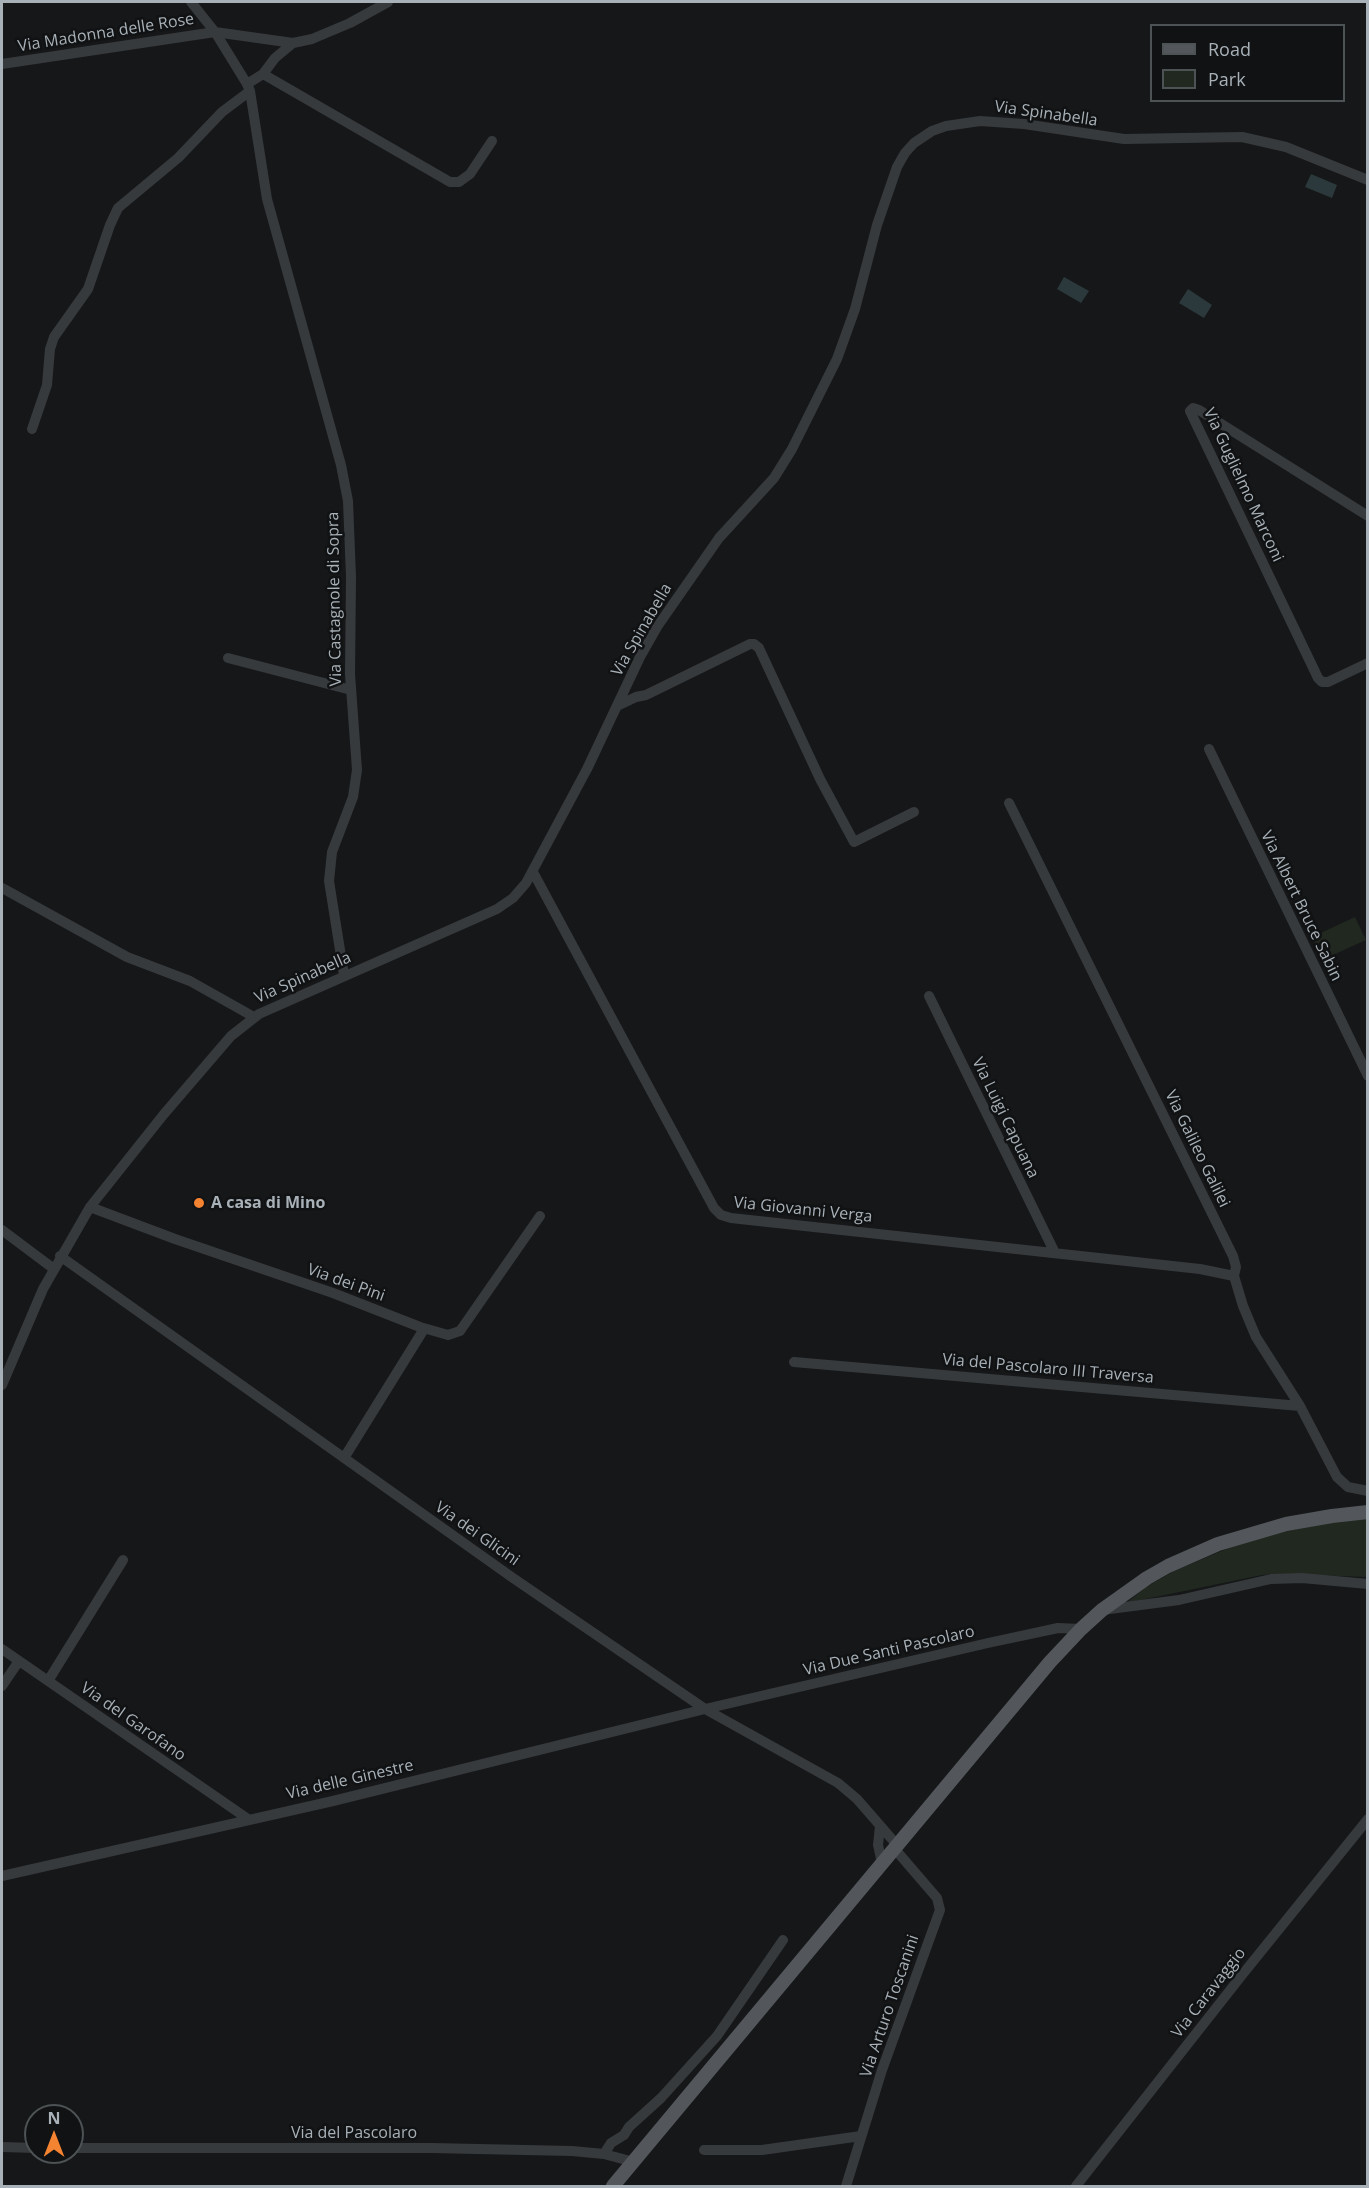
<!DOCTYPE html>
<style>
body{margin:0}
#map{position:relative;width:1369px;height:2188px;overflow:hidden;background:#161718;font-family:"Open Sans",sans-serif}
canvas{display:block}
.frame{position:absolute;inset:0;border:3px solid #a8b1b8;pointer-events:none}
.legend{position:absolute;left:1150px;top:24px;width:195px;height:78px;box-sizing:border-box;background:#111213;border:2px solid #4d5255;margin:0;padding:8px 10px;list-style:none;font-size:18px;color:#a8b1b8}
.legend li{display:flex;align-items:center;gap:12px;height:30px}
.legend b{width:30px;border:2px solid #4d5255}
.north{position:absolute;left:24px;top:2104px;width:60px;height:60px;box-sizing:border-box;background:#111213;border:2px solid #4d5255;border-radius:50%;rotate:0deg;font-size:16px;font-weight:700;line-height:24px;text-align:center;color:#a8b1b8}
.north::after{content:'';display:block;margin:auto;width:21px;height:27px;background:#f48332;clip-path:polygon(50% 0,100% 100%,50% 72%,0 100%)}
</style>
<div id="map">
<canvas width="1369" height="2188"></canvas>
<div class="frame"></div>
<ul class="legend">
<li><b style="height:8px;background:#53575c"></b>Road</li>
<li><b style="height:16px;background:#212820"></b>Park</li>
</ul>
<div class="north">N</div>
</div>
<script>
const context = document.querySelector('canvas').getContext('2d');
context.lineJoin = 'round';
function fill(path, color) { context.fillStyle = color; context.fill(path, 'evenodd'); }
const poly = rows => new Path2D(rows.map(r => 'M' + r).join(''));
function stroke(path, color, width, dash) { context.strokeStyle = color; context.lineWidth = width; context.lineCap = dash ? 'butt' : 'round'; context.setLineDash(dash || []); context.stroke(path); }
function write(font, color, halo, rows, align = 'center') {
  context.font = font + ' "Open Sans",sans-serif'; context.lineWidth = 5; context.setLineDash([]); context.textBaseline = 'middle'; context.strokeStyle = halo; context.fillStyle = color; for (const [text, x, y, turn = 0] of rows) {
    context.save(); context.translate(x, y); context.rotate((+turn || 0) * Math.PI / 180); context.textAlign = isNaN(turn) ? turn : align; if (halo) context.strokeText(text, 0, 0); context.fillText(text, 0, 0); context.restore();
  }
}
fill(poly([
 [1355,917,1366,940,1322,960,1312,937],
 [1367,1516,1367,1577,1279,1574,1262,1575,1126,1603,1146,1587,1174,1571,1231,1547,1275,1533]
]), '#212820');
fill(poly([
 [1311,174,1337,185,1332,198,1305,187],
 [1064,277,1089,291,1081,303,1057,289],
 [1188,289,1212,305,1204,318,1179,303]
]), '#2c393c');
stroke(poly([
 [191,2,215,32,247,84,250,91,267,199,341,465,348,501,351,577,350,674,357,770,353,797,332,852,329,881,344,975],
 [2,64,215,32,293,43,312,39,350,23,388,2],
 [263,74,450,182,459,182,470,174,492,141],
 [247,84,263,74,275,58,293,43],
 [32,429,47,385,50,349,54,337,88,289,110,225,118,208,178,158,222,112,250,91],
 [1368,516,1199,410,1193,408,1190,411,1318,678,1322,682,1328,682,1368,663],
 [228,658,351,690],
 [617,706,636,697,646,695,750,644,754,644,759,648,820,779,854,842,914,812],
 [1209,749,1368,1076],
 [1009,803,1233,1256,1236,1267,1234,1276,1243,1306,1256,1337,1300,1406,1337,1477,1348,1487,1368,1491],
 [533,872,714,1208,721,1215,731,1218,1200,1269,1234,1276],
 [2,888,127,957,190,981,254,1017],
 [929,996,1055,1253],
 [90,1207,175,1239,333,1293,420,1327,448,1335,460,1331,540,1216],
 [2,1230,54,1269],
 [60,1256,513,1578,705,1709,838,1783,857,1799,897,1845],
 [794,1362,1300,1406],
 [2,1385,43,1289,90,1207,164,1114,231,1036,259,1014,497,909,513,898,526,883,587,769,640,657,657,627,719,538,774,478,792,449,837,359,855,309,877,225,897,167,905,153,914,143,932,131,946,126,980,121,1024,124,1124,139,1242,137,1286,147,1368,180],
 [344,1458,424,1329],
 [1102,1610,1179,1600,1271,1579,1302,1578,1368,1584],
 [2,1649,248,1819],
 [48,1681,123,1560],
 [2,1686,19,1661],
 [880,1826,878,1845,882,1863],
 [2,1876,333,1801,705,1709,988,1643,1058,1628,1081,1629],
 [2,2147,36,2148],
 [72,2148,431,2148,572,2151,604,2154,634,2162],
 [704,2150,762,2150,861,2136],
 [604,2154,611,2143,624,2135,629,2127,661,2098,717,2036,783,1940],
 [846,2186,882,2070,940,1910,937,1898,894,1848],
 [1076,2186,1242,1975,1368,1819]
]), '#373a3d', 10);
stroke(poly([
 [613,2186,1050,1662,1081,1629,1102,1610,1147,1578,1168,1566,1218,1544,1286,1524,1332,1516,1368,1512]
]), '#53575c', 14);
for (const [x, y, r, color] of [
 [199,1203,6,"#f48332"]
]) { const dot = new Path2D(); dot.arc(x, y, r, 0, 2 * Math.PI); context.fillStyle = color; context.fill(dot); stroke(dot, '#111213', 2); }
write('16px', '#a8b1b8', '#111213', [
 ["Via Madonna delle Rose",106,33,-9],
 ["Via Spinabella",1046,114,8],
 ["Via Guglielmo Marconi",1243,485,65],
 ["Via Castagnole di Sopra",335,599,-91],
 ["Via Spinabella",642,630,-60],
 ["Via Albert Bruce Sabin",1301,906,64],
 ["Via Spinabella",303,978,-24],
 ["Via Luigi Capuana",1005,1118,64],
 ["Via Galileo Galilei",1197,1149,64],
 ["Via Giovanni Verga",803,1210,6],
 ["Via dei Pini",346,1283,20],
 ["Via del Pascolaro III Traversa",1048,1369,5],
 ["Via dei Glicini",477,1534,35],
 ["Via Due Santi Pascolaro",889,1651,-13],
 ["Via del Garofano",133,1722,35],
 ["Via delle Ginestre",350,1780,-13],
 ["Via Caravaggio",1209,1993,-52],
 ["Via Arturo Toscanini",890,2006,-71],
 ["Via del Pascolaro",354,2133]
]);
write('bold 16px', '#a8b1b8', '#111213', [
 ["A casa di Mino",211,1203]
], 'left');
</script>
